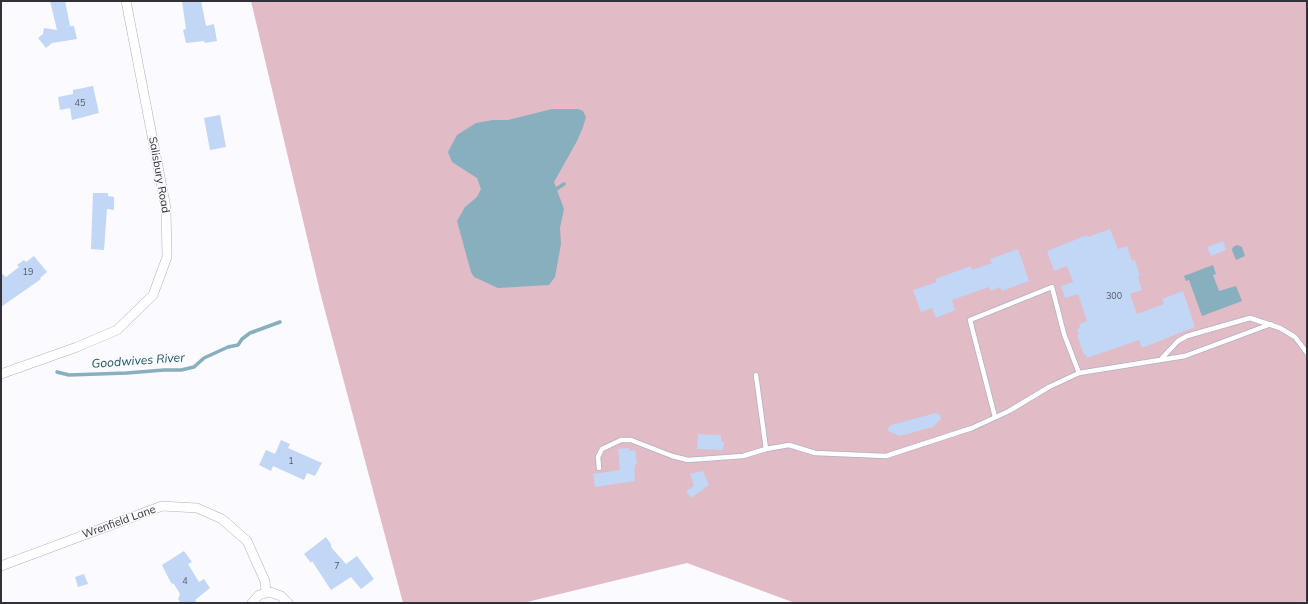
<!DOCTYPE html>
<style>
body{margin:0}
#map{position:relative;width:1308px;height:604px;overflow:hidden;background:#fafaff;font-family:Mulish,sans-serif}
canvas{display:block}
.frame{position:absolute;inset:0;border:2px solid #32313a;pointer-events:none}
</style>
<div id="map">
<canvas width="1308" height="604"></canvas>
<div class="frame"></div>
</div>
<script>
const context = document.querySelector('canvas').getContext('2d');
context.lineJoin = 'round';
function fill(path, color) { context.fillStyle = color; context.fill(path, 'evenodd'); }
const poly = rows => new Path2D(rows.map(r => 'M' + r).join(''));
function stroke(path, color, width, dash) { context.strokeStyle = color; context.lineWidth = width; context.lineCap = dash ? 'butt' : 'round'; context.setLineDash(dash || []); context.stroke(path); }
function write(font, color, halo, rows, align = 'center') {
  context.font = font + ' Mulish,sans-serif'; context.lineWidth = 3; context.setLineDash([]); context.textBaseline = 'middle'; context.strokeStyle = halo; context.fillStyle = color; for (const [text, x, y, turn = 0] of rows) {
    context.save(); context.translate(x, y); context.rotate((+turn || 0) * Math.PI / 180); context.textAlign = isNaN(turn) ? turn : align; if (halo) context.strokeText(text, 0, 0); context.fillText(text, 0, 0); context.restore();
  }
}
fill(poly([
 [251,1,1307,1,1307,601,1299,603,795,603,687,563,523,603,403,603,320,292]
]), '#e1bbc5');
fill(poly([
 [552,109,578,109,583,111,586,117,583,127,577,141,554,182,564,209,560,228,561,244,555,277,549,285,498,288,474,277,471,272,457,221,465,207,477,197,481,189,477,178,452,162,448,152,457,135,476,123,493,120,508,120],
 [1237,245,1242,247,1245,256,1236,260,1232,250,1233,247],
 [1213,265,1216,274,1213,275,1219,291,1236,286,1242,301,1202,316,1189,280,1186,281,1184,276]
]), '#87afbd');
stroke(poly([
 [553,191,564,184],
 [57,372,69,375,127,373,164,370,181,370,194,367,204,358,228,347,238,345,242,339,250,333,280,322]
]), '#87afbd', 3.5);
fill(poly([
 [50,1,65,1,70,26,74,26,77,39,52,43,46,48,38,38,43,34,44,28,57,30],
 [182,1,201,1,206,26,214,24,217,41,205,43,204,41,186,43,183,30,186,29],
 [93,86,99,113,72,120,70,108,60,110,58,97,73,94,73,90],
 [220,115,226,147,210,150,204,118],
 [93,193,108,193,108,196,114,197,114,210,107,209,104,250,91,249],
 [1110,229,1118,249,1127,246,1132,261,1135,260,1140,276,1138,277,1142,290,1130,294,1137,314,1164,304,1162,299,1183,291,1195,327,1142,348,1139,340,1087,358,1086,354,1084,355,1077,335,1079,334,1077,329,1080,328,1079,324,1087,321,1078,294,1065,298,1061,286,1073,282,1067,266,1054,271,1047,251,1087,235,1088,237],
 [1223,241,1226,250,1211,256,1207,247],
 [1018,249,1029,281,1002,291,1000,287,991,291,989,287,952,300,955,310,936,318,932,308,921,312,913,290,937,282,935,279,971,266,972,270,992,263,990,259],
 [34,256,47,272,40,278,41,279,1,307,1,273,6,277,19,267,17,265,24,260,26,262],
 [936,413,940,415,941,419,933,427,900,436,888,431,888,428,891,425],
 [698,434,721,435,721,441,724,442,723,450,697,449],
 [281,440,290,444,288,448,322,463,315,476,307,473,304,480,273,466,271,471,259,465,266,450,275,454],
 [629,448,629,451,635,450,637,464,635,464,635,470,634,470,635,481,595,487,593,474,620,470,618,449],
 [703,471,709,485,691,498,686,491,694,486,690,474],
 [326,537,331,544,331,547,346,564,357,556,374,579,361,589,351,577,331,590,312,561,311,563,304,554],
 [184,551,192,562,188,564,199,582,204,579,210,588,195,600,197,603,180,602,178,599,180,594,174,584,171,583,162,565],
 [84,574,88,584,78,587,75,577]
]), '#c1d7f5');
const service = poly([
 [1162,358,1178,341,1187,336,1250,318,1280,328,1295,337,1307,353],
 [756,375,766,449],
 [995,417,970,320,1052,287,1064,334,1079,373],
 [599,468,598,457,602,449,621,440,631,440,672,456,688,460,743,456,766,449,789,445,815,453,886,456,972,428,1009,411,1049,387,1079,373,1185,356,1271,324]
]);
const minor = poly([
 [1,374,77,347,117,330,153,295,167,257,166,208,126,1],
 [1,566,162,506,197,508,222,519,247,541,265,581,266,593],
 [252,603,259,595,270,592,281,596,288,603]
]);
stroke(service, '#b1b0c5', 6);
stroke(minor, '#b1b0c5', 10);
stroke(service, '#fff', 4.5);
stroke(minor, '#fff', 9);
write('9px', '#565a69', null, [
 ["45",80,103],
 ["19",28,272],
 ["300",1114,296],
 ["1",291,461],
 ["7",337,566],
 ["4",185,581]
]);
write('11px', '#32313a', '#fafaff', [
 ["Salisbury Road",159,175,80],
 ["Wrenfield Lane",119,522,-20]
]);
write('italic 12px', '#1a5261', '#fafaff', [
 ["Goodwives River",138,361,-4]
]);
</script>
